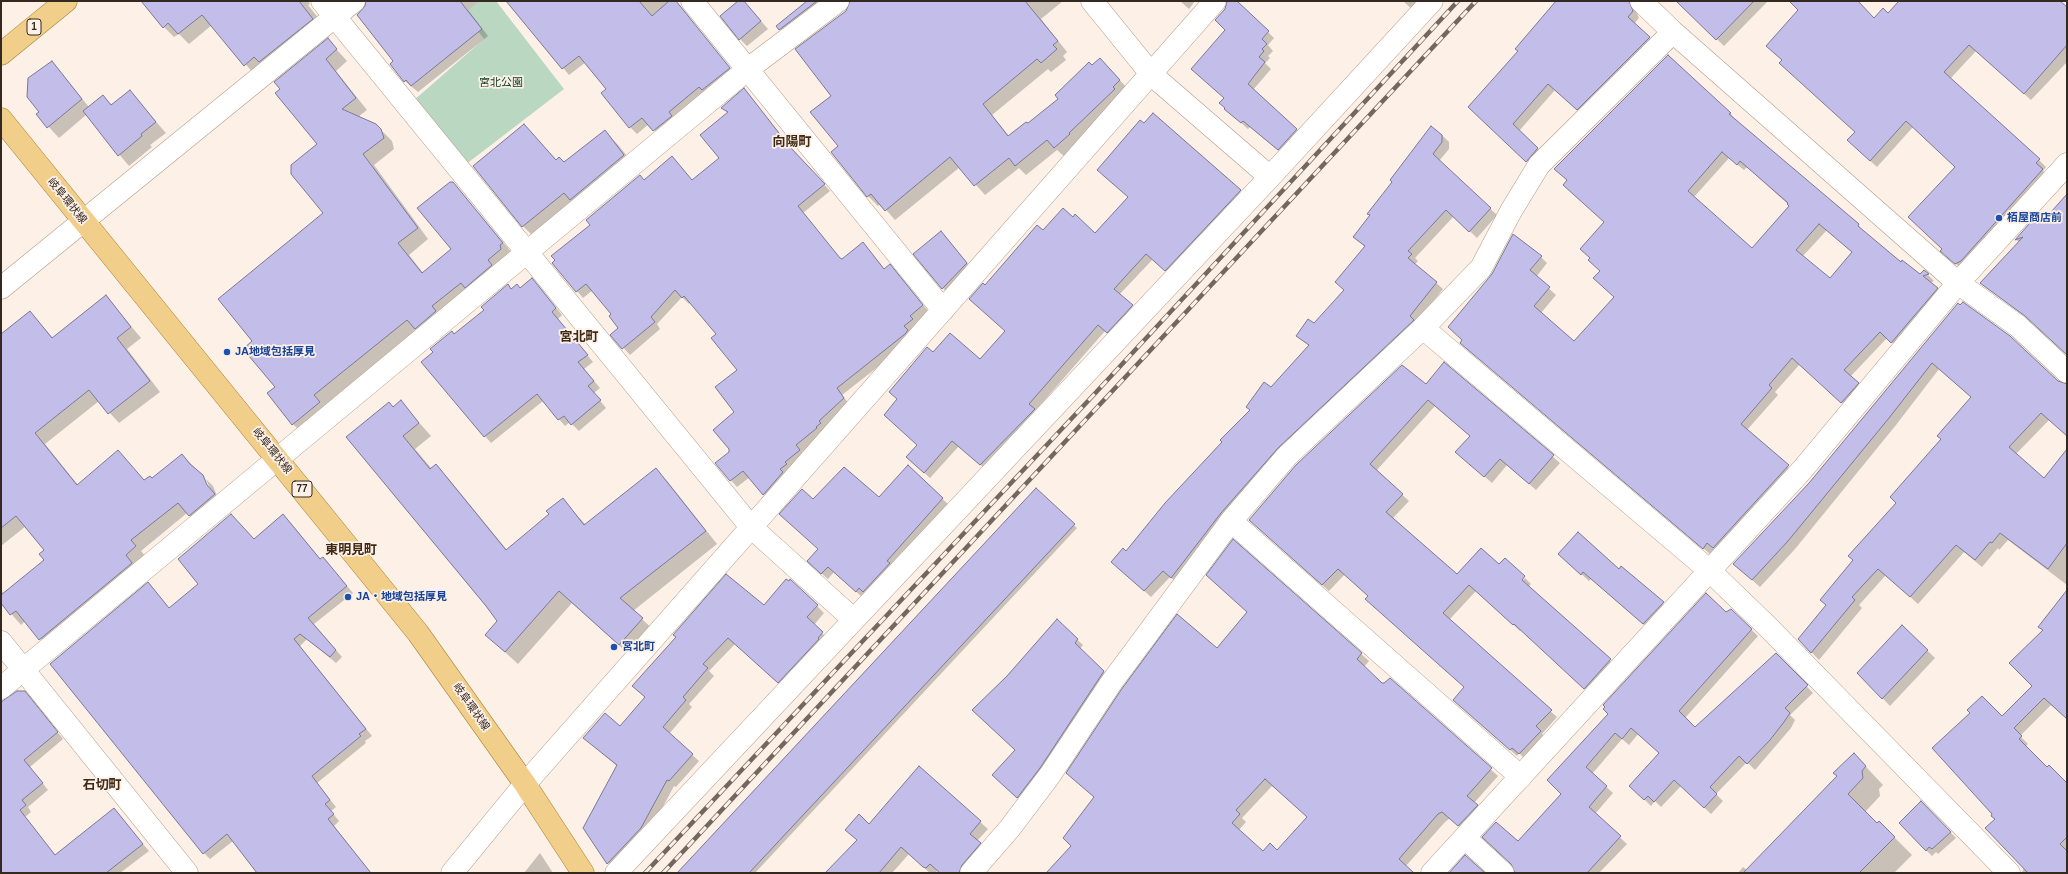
<!DOCTYPE html>
<meta charset="utf-8">
<style>
body{margin:0}
#map{position:relative;width:2068px;height:874px;overflow:hidden;background:#fcf0e7;font-family:Helvetica,sans-serif}
canvas{display:block}
.frame{position:absolute;inset:0;border:2px solid #332920;pointer-events:none}
</style>
<div id="map">
<canvas width="2068" height="874"></canvas>
<div class="frame"></div>
</div>
<script>
const context = document.querySelector('canvas').getContext('2d');
context.lineJoin = 'round';
function fill(path, color) { context.fillStyle = color; context.fill(path, 'evenodd'); }
const poly = rows => new Path2D(rows.map(r => 'M' + r).join(''));
function stroke(path, color, width, dash) { context.strokeStyle = color; context.lineWidth = width; context.lineCap = dash ? 'butt' : 'round'; context.setLineDash(dash || []); context.stroke(path); }
function write(font, color, halo, rows, align = 'center') {
  context.font = font + ' Helvetica,"Noto Sans JP",sans-serif'; context.lineWidth = 3.5; context.setLineDash([]); context.textBaseline = 'middle'; context.strokeStyle = halo; context.fillStyle = color; for (const [text, x, y, turn = 0] of rows) {
    context.save(); context.translate(x, y); context.rotate((+turn || 0) * Math.PI / 180); context.textAlign = isNaN(turn) ? turn : align; if (halo) context.strokeText(text, 0, 0); context.fillText(text, 0, 0); context.restore();
  }
}
fill(poly([
 [479,1,496,1,564,89,465,165,413,101,484,39,464,13]
]), '#bad7c2');
fill(poly([
 [154,1,308,1,310,4,308,5,319,19,255,75,212,25,189,44,179,34,174,37,164,27],
 [367,1,479,1,468,10,488,36,418,92,405,81,367,6],
 [508,1,674,1,736,75,661,137,649,124,637,134,630,127,607,89,586,62,569,75],
 [740,1,743,1,749,7,768,29,747,46,740,39],
 [805,1,841,1,790,39,780,29,807,3],
 [851,1,1063,1,1041,19,1067,52,1063,56,1066,60,1051,72,1048,69,992,115,1009,136,1028,125,1060,99,1100,59,1130,91,1065,157,1057,150,1026,175,1019,168,985,195,960,167,895,220,881,204,878,206,868,196,832,152,839,146,832,96,847,11],
 [1180,1,1195,1,1189,9],
 [1231,1,1236,1,1274,38,1268,45,1273,51,1268,56,1270,58,1265,63,1271,69,1253,90,1303,136,1285,156,1250,127,1248,129,1232,115,1225,98,1227,30,1216,20],
 [1403,1,1424,1,1414,11],
 [1559,1,1627,1,1635,9,1639,18,1634,24,1656,44,1584,116,1555,90,1519,131,1544,155,1534,167,1476,114,1519,51],
 [1678,1,1768,1,1724,46],
 [1790,1,1856,1,1874,19,1888,15,1901,1,2058,1,2067,10,2067,62,2031,100,1976,51,1950,79,2039,160,2046,167,2043,171,2049,177,1963,270,1949,258,1956,167,1913,127,1877,167,1855,147,1856,132,1783,60,1799,10],
 [328,40,347,61,336,71,367,110,358,117,375,124,392,141,394,149,374,165,428,239,409,255,424,274,453,249,453,183,513,254,304,435,293,424,253,341,324,214,319,144,277,93],
 [52,62,89,107,103,97,112,105,129,91,166,133,150,145,152,147,129,166,86,115,59,138,38,115,41,112],
 [744,90,796,153,830,191,803,213,842,261,863,244,885,270,896,272,929,312,916,323,919,326,912,340,842,395,850,405,823,435,802,452,806,457,770,501,750,477,737,487,716,463,730,452,736,412,739,370,717,335,690,302,689,304,682,297,657,324,660,329,630,355,612,335,620,328,612,314,593,290,583,298,553,263,672,157,692,181,721,158,728,113,722,108],
 [1730,113,1736,121,1858,225,1864,232,1901,264,1920,276,1924,271,1934,281,1930,283,1944,295,1899,349,1887,338,1850,377,1864,390,1849,409,1800,364,1775,392,1778,395,1747,430,1795,473,1720,554,1714,549,1710,554,1461,343,1541,257,1547,263,1536,277,1556,295,1541,313,1574,342,1615,297,1601,271,1605,222,1571,191],
 [1729,158,1744,170,1747,167,1790,206,1752,250,1694,197],
 [1827,230,1853,253,1830,280,1802,257],
 [605,131,619,146,638,170,538,241,523,226,474,166,538,140,557,161,565,163],
 [1442,135,1449,142,1449,149,1439,161,1497,215,1477,238,1454,216,1415,258,1418,261,1415,264,1443,289,1416,323,1178,584,1170,577,1151,597,1119,568,1126,552,1309,346,1297,336,1314,325,1345,291,1365,247,1354,237],
 [1240,191,1246,197,1171,276,1153,259,1119,295,1138,312,1113,338,1105,331,1035,411,1040,416,986,470,959,446,930,478,913,463,933,354,980,360,1006,331,985,286,1043,232,1095,234],
 [2067,196,2067,354,2035,324,1981,283,2019,242,2016,240,2037,217,2044,223],
 [948,240,974,271,950,295,943,288],
 [508,286,512,290,539,286,562,315,558,319,593,362,584,369,600,388,594,393,606,408,579,431,570,422,565,426,543,401,491,443,485,436,454,335,485,311],
 [106,296,141,338,127,349,160,392,119,423,99,401,45,444,78,485,118,451,145,481,152,479,182,455,204,477,208,490,210,489,206,479,213,486,217,496,200,526,187,513,141,551,146,557,50,650,25,621,21,625,1,602,1,590,4,594,45,560,45,550,26,526,1,546,1,336,30,312,53,338],
 [1958,304,2058,382,2067,386,2067,435,2049,420,2016,454,2044,479,2067,450,2067,585,2008,540,1999,550,1998,548,1982,567,1964,552,1918,604,1886,575,1859,605,1862,608,1819,660,1799,639,1827,605,1854,560,1898,503,1972,398,1939,369,1896,425,1795,549,1760,587,1734,564,1810,483],
 [1444,363,1560,463,1536,490,1507,465,1492,483,1463,458,1471,436,1435,406,1376,471,1409,501,1393,518,1457,576,1519,585,1525,578,1531,584,1528,587,1617,667,1591,694,1522,630,1520,631,1476,591,1449,620,1557,717,1542,734,1547,738,1526,760,1519,753,1517,756,1461,706,1465,687,1345,574,1329,591,1256,526,1426,385],
 [401,402,431,436,415,449,432,469,436,466,448,478,507,550,550,515,562,499,586,525,656,470,668,482,717,544,633,611,655,631,632,657,572,603,518,664,486,635,499,622,347,437,389,403,394,408],
 [908,467,949,505,862,597,834,572,828,579,814,567,819,549,813,500,879,499],
 [1036,490,1077,528,755,873,679,873],
 [290,522,321,560,329,565,353,593,314,624,342,657,336,663,307,639,300,646,372,736,365,741,366,743,317,783,336,807,331,811,339,821,334,826,371,873,254,873,257,871,233,841,210,859,204,853,148,584,170,609,254,540],
 [1233,541,1361,654,1369,661,1364,667,1382,684,1385,685,1390,679,1498,776,1474,803,1484,813,1466,832,1450,818,1445,822,1405,867,1407,873,1047,873,1072,846,1217,650,1248,612],
 [1272,786,1308,817,1278,851,1263,853,1238,831,1246,822,1242,818],
 [1567,561,1619,570,1670,610,1651,631,1591,579,1589,581],
 [2067,591,2067,719,2051,705,2020,736,2028,744,2025,747,2047,769,2067,784,2067,873,2022,873,2024,867,1996,819,2002,717,2033,686,2044,631],
 [764,606,817,606,824,613,814,625,829,640,785,689,735,644,709,671,714,676,689,704,692,707,669,734,699,761,676,787,674,786,648,835,615,870,608,863,584,828,617,766,584,738,620,727,646,698,634,686],
 [1731,610,1758,636,1685,718,1695,729,1776,654,1813,693,1790,715,1795,720,1791,728,1755,770,1747,762,1716,794,1723,801,1711,814,1681,786,1661,807,1655,801,1651,806,1637,792,1660,753,1639,733,1629,745,1622,739,1592,774,1613,793,1595,814,1627,844,1599,873,1516,873,1518,842,1562,794,1548,780],
 [1057,621,1083,645,1080,649,1109,677,1023,803,999,781,1016,750,1007,676],
 [1903,627,1935,658,1890,706,1858,673],
 [31,699,63,739,30,767,48,790,28,807,31,812,25,817,56,856,114,810,149,851,120,873,1,873,1,701],
 [1854,754,1883,785,1879,789,1880,796,1865,812,1877,824,1879,822,1912,855,1894,873,1738,873,1743,867,1747,870,1838,776],
 [919,768,988,829,977,841,987,851,969,873,941,873,938,870,935,873,930,873,909,854,892,873,826,873,858,841],
 [1921,802,1956,838,1938,854,1936,852,1932,856,1926,850],
 [540,853,553,873,524,873]
]), '#0003');
const building = poly([
 [141,1,299,1,313,19,259,62,254,57,244,66,202,15,178,34,168,23,163,28,141,1],
 [366,1,460,1,482,29,411,86,406,80,404,82,390,64,393,61,357,15,365,6,366,1],
 [506,1,639,1,652,16,669,1,676,1,730,68,702,90,699,87,669,112,672,116,653,131,642,118,629,128,601,93,606,89,579,56,562,69,506,1],
 [738,1,744,1,761,21,739,40,720,16,738,1],
 [807,1,817,1,779,30,776,26,807,1],
 [850,1,1025,1,1058,41,1053,45,1057,49,1041,63,1037,59,983,104,1008,136,1026,122,1028,123,1058,99,1055,95,1089,62,1092,65,1100,58,1120,80,1113,87,1115,89,1069,133,1070,134,1054,148,1047,140,1015,166,1009,158,974,186,950,157,885,211,871,194,867,197,831,152,838,146,810,112,831,96,795,49,846,11,850,1],
 [1227,1,1237,1,1269,31,1262,39,1267,44,1262,49,1264,51,1259,57,1265,62,1248,84,1297,129,1278,150,1243,121,1241,123,1224,109,1225,108,1219,103,1224,98,1191,69,1225,30,1215,20,1225,9,1227,1],
 [1556,1,1629,1,1633,11,1628,17,1650,37,1577,110,1548,84,1513,124,1538,148,1526,162,1468,107,1518,51,1515,49,1556,1],
 [1676,1,1754,1,1716,40,1676,1],
 [1789,1,1858,1,1874,18,1883,8,1888,13,1899,1,2060,1,2067,7,2067,45,2024,94,1969,45,1944,72,2040,159,2036,163,2043,169,1961,261,1955,264,1940,251,1942,249,1908,217,1955,167,1906,121,1870,161,1847,140,1855,132,1779,63,1782,60,1766,46,1798,10,1789,1],
 [328,38,337,49,326,59,356,98,342,109,376,124,381,129,384,138,363,154,418,228,398,243,422,273,451,249,417,208,450,182,453,182,503,243,500,245,501,249,488,260,492,265,465,288,461,283,432,306,436,311,415,329,407,320,366,353,314,395,320,402,292,425,267,393,275,387,243,349,252,341,218,299,323,213,291,174,291,165,317,144,275,93,280,89,274,82,328,38],
 [1668,55,1731,113,1729,114,1859,224,1858,226,1901,262,1902,260,1920,274,1924,270,1929,274,1923,276,1938,288,1891,343,1880,332,1844,370,1859,383,1841,403,1792,358,1769,385,1772,388,1741,424,1789,465,1713,548,1707,543,1703,549,1460,343,1462,340,1448,327,1492,274,1513,234,1542,256,1530,270,1550,287,1534,306,1574,341,1614,297,1593,278,1600,271,1588,260,1590,258,1580,249,1604,222,1563,185,1567,180,1554,169,1668,55],
 [1722,152,1737,165,1740,161,1788,203,1787,204,1789,206,1752,248,1688,191,1722,152],
 [1819,224,1852,252,1830,278,1796,250,1819,224],
 [52,61,82,99,47,128,36,114,39,112,27,97,28,78,52,61],
 [744,88,789,146,825,184,798,206,840,258,842,259,863,242,884,269,890,264,923,305,910,316,913,319,904,326,908,330,905,334,837,388,844,398,819,421,821,423,816,427,817,428,796,445,800,450,785,462,787,464,780,469,783,472,763,495,743,471,730,481,715,463,729,452,729,449,713,430,734,412,715,387,737,370,711,338,716,334,684,296,682,298,675,290,651,317,655,322,622,349,610,335,618,328,609,316,611,314,586,284,576,292,552,263,555,260,551,256,590,225,586,220,640,175,644,180,672,156,692,180,719,158,700,135,728,112,721,108,744,88],
 [130,90,156,122,141,134,142,136,118,156,83,111,103,95,111,105,130,90],
 [1153,113,1241,190,1165,271,1146,254,1114,289,1133,305,1107,333,1098,325,1029,404,1035,409,980,465,952,441,924,473,906,457,917,445,884,415,897,399,889,392,927,347,933,352,950,333,980,359,1005,331,969,299,983,283,985,285,1037,225,1043,230,1063,208,1073,217,1075,214,1095,233,1128,197,1097,170,1140,120,1144,123,1153,113],
 [524,124,556,160,559,157,564,162,605,130,624,155,570,200,564,193,522,227,473,166,524,124],
 [1431,126,1442,135,1442,142,1433,154,1491,208,1469,232,1446,210,1408,251,1412,254,1408,258,1437,282,1410,316,1414,320,1278,448,1221,513,1171,578,1163,571,1144,591,1111,562,1123,548,1126,551,1165,503,1222,442,1220,440,1250,410,1246,407,1264,382,1271,387,1309,345,1296,336,1308,319,1314,323,1344,290,1335,282,1365,246,1353,237,1370,215,1367,214,1392,182,1390,180,1431,126],
 [2067,194,2067,355,2025,316,1980,283,2023,237,2015,240,2037,215,2043,221,2067,194],
 [941,231,967,263,942,289,913,254,941,231],
 [532,278,556,308,552,312,588,355,578,362,594,381,588,386,601,400,571,425,564,416,558,420,537,394,484,437,421,362,433,352,430,349,452,331,454,334,484,310,481,307,508,284,511,289,517,284,520,288,532,278],
 [106,295,131,327,117,338,150,381,108,414,89,390,35,433,77,485,118,450,144,480,150,476,152,478,182,454,190,464,203,475,207,485,215,494,189,516,178,503,131,540,136,546,126,555,132,563,39,640,16,611,10,615,1,603,1,595,44,560,39,554,44,550,16,516,1,528,1,334,30,311,52,338,106,295],
 [1963,302,2010,336,2058,381,2067,384,2067,436,2041,413,2009,447,2044,478,2067,449,2067,543,2048,569,2000,533,1992,543,1990,542,1975,560,1956,545,1910,597,1878,569,1852,597,1855,600,1811,653,1798,639,1826,605,1820,600,1853,560,1848,556,1896,503,1890,497,1941,439,1937,436,1971,397,1932,363,1889,418,1788,541,1752,580,1733,564,1809,483,1958,303,1960,305,1963,302],
 [1444,362,1554,455,1529,484,1500,459,1484,477,1455,452,1470,436,1428,400,1370,464,1403,494,1386,512,1457,574,1481,548,1499,564,1505,558,1525,576,1522,580,1611,659,1584,689,1514,624,1513,625,1469,585,1443,613,1552,710,1536,726,1541,731,1519,754,1512,748,1510,750,1453,700,1464,687,1365,599,1368,596,1338,569,1322,585,1249,520,1296,465,1402,365,1426,384,1444,362],
 [401,400,419,423,403,436,430,469,436,464,506,550,549,514,546,511,563,498,584,525,656,468,706,531,620,598,643,618,619,645,559,591,505,652,485,635,497,621,486,606,346,437,389,402,393,407,401,400],
 [908,465,943,498,887,561,890,563,863,592,859,588,856,592,828,567,821,574,807,561,818,549,779,514,802,489,813,499,844,467,879,497,908,465],
 [1036,488,1075,524,749,873,677,873,1036,488],
 [231,514,254,539,283,514,320,559,323,557,347,586,308,618,336,650,330,657,300,634,294,639,366,729,359,734,361,736,312,776,330,800,325,804,334,814,328,819,371,873,257,873,227,834,203,854,50,664,148,582,169,608,198,584,178,559,231,514],
 [1578,532,1619,569,1621,566,1664,602,1643,624,1583,572,1581,575,1558,554,1578,532],
 [1233,539,1362,653,1357,659,1382,683,1384,683,1390,678,1492,768,1467,796,1478,805,1458,826,1442,812,1438,814,1399,859,1414,873,1046,873,1071,846,1063,838,1094,797,1066,773,1121,690,1177,614,1217,648,1247,612,1206,575,1233,539],
 [1265,779,1307,817,1277,850,1270,843,1263,851,1232,823,1240,814,1236,810,1265,779],
 [726,574,764,605,786,579,789,581,790,579,818,605,807,617,823,632,818,638,819,639,778,683,728,638,703,664,708,668,683,697,686,700,663,727,693,754,669,781,667,780,641,828,607,864,583,828,617,765,583,738,605,713,620,726,645,697,632,686,676,637,673,635,726,574],
 [2067,590,2067,719,2044,698,2014,728,2022,736,2019,739,2047,767,2049,765,2067,783,2067,837,2060,844,2067,851,2067,873,2028,873,1985,828,1995,819,1991,816,1992,814,1932,748,1970,713,1967,710,1982,696,2002,716,2032,686,2009,663,2043,630,2038,627,2067,590],
 [1706,593,1726,612,1731,609,1752,629,1679,711,1695,727,1776,653,1808,685,1785,708,1790,713,1784,722,1770,740,1747,764,1739,756,1710,787,1717,794,1704,808,1674,780,1654,802,1648,796,1644,800,1629,786,1659,753,1631,728,1622,739,1615,733,1586,767,1607,786,1589,807,1621,836,1587,873,1515,873,1511,864,1482,837,1496,822,1518,841,1561,794,1547,780,1608,714,1603,709,1605,707,1603,705,1706,593],
 [1057,619,1078,639,1075,643,1104,671,1040,768,1017,798,992,775,1015,750,972,710,1007,676,1057,619],
 [1902,625,1928,650,1882,699,1857,673,1902,625],
 [17,691,25,691,58,732,24,760,43,783,22,800,26,805,20,810,55,855,114,808,143,844,106,873,1,873,1,702,17,691],
 [1854,753,1866,766,1862,771,1863,778,1848,794,1877,823,1879,821,1895,837,1859,873,1743,873,1837,776,1833,773,1854,753],
 [919,766,981,821,970,834,981,843,962,865,959,873,940,873,930,864,926,868,923,867,901,847,879,873,825,873,857,840,845,830,859,814,869,824,919,766],
 [1921,801,1951,832,1932,849,1929,847,1926,851,1899,823,1921,801],
 [1465,855,1485,873,1449,873,1465,855]
]);
fill(building, '#c2bee9');
stroke(building, '#7b7895', 1);
const minor = poly([
 [322,1,751,527,853,619],
 [692,1,943,310],
 [1092,1,1152,75,1270,177],
 [1641,1,1673,32,1958,283,2018,326,2067,372],
 [1,288,354,1],
 [1423,328,1710,571,1768,627,2009,873],
 [1231,521,1521,777],
 [1,642,187,873],
 [1,688,748,69,838,1],
 [1465,838,1503,873],
 [452,873,525,784,1215,1],
 [616,873,1270,177,1432,1],
 [971,873,1010,828,1050,775,1111,683,1231,521,1287,456,1423,328,1481,268,1511,211,1539,165,1673,32],
 [1432,873,1802,470,1958,283,2067,164]
]);
const major = poly([
 [1,54,66,1],
 [1,119,418,633,525,784,583,873]
]);
stroke(minor, '#b39983', 23);
stroke(major, '#a88032', 23);
stroke(minor, '#fff', 22);
stroke(major, '#f1cf8a', 22);
const rail = poly([
 [645,873,1088,401,1458,1],
 [663,873,1476,1]
]);
stroke(rail, '#73685f', 4.5);
stroke(rail, '#fcf0e7', 3, [9]);
for (const [x, y, r, color] of [
 [1999,218,4,"#1a4fb4"],
 [227,352,4,"#1a4fb4"],
 [348,597,4,"#1a4fb4"],
 [614,647,4,"#1a4fb4"]
]) { const dot = new Path2D(); dot.arc(x, y, r, 0, 2 * Math.PI); context.fillStyle = color; context.fill(dot); stroke(dot, '#fcf0e7', 1.5); }
for (const [x, y, w] of [
 [34,27,14],
 [302,489,20]
]) { const box = new Path2D(); box.roundRect(x - w / 2, y - 8, w, 16, 3); context.fillStyle = '#fcf0e7'; context.fill(box); stroke(box, '#332920', 1); }
write('bold 10px', '#332920', null, [
 ["1",34,27],
 ["77",302,489]
]);
write('11px', '#093c20', '#fcf0e7', [
 ["宮北公園",501,83]
]);
write('11px', '#332920', '#fcf0e7', [
 ["岐阜環状線",67,201,51],
 ["岐阜環状線",272,451,51],
 ["岐阜環状線",471,707,55]
]);
write('bold 11px', '#164399', '#fcf0e7', [
 ["栢屋商店前",2007,218],
 ["JA地域包括厚見",235,352],
 ["JA・地域包括厚見",356,597],
 ["宮北町",622,647]
], 'left');
write('bold 13px', '#402a17', '#fcf0e7', [
 ["向陽町",792,142],
 ["宮北町",579,337],
 ["東明見町",351,550],
 ["石切町",102,785]
]);
</script>
